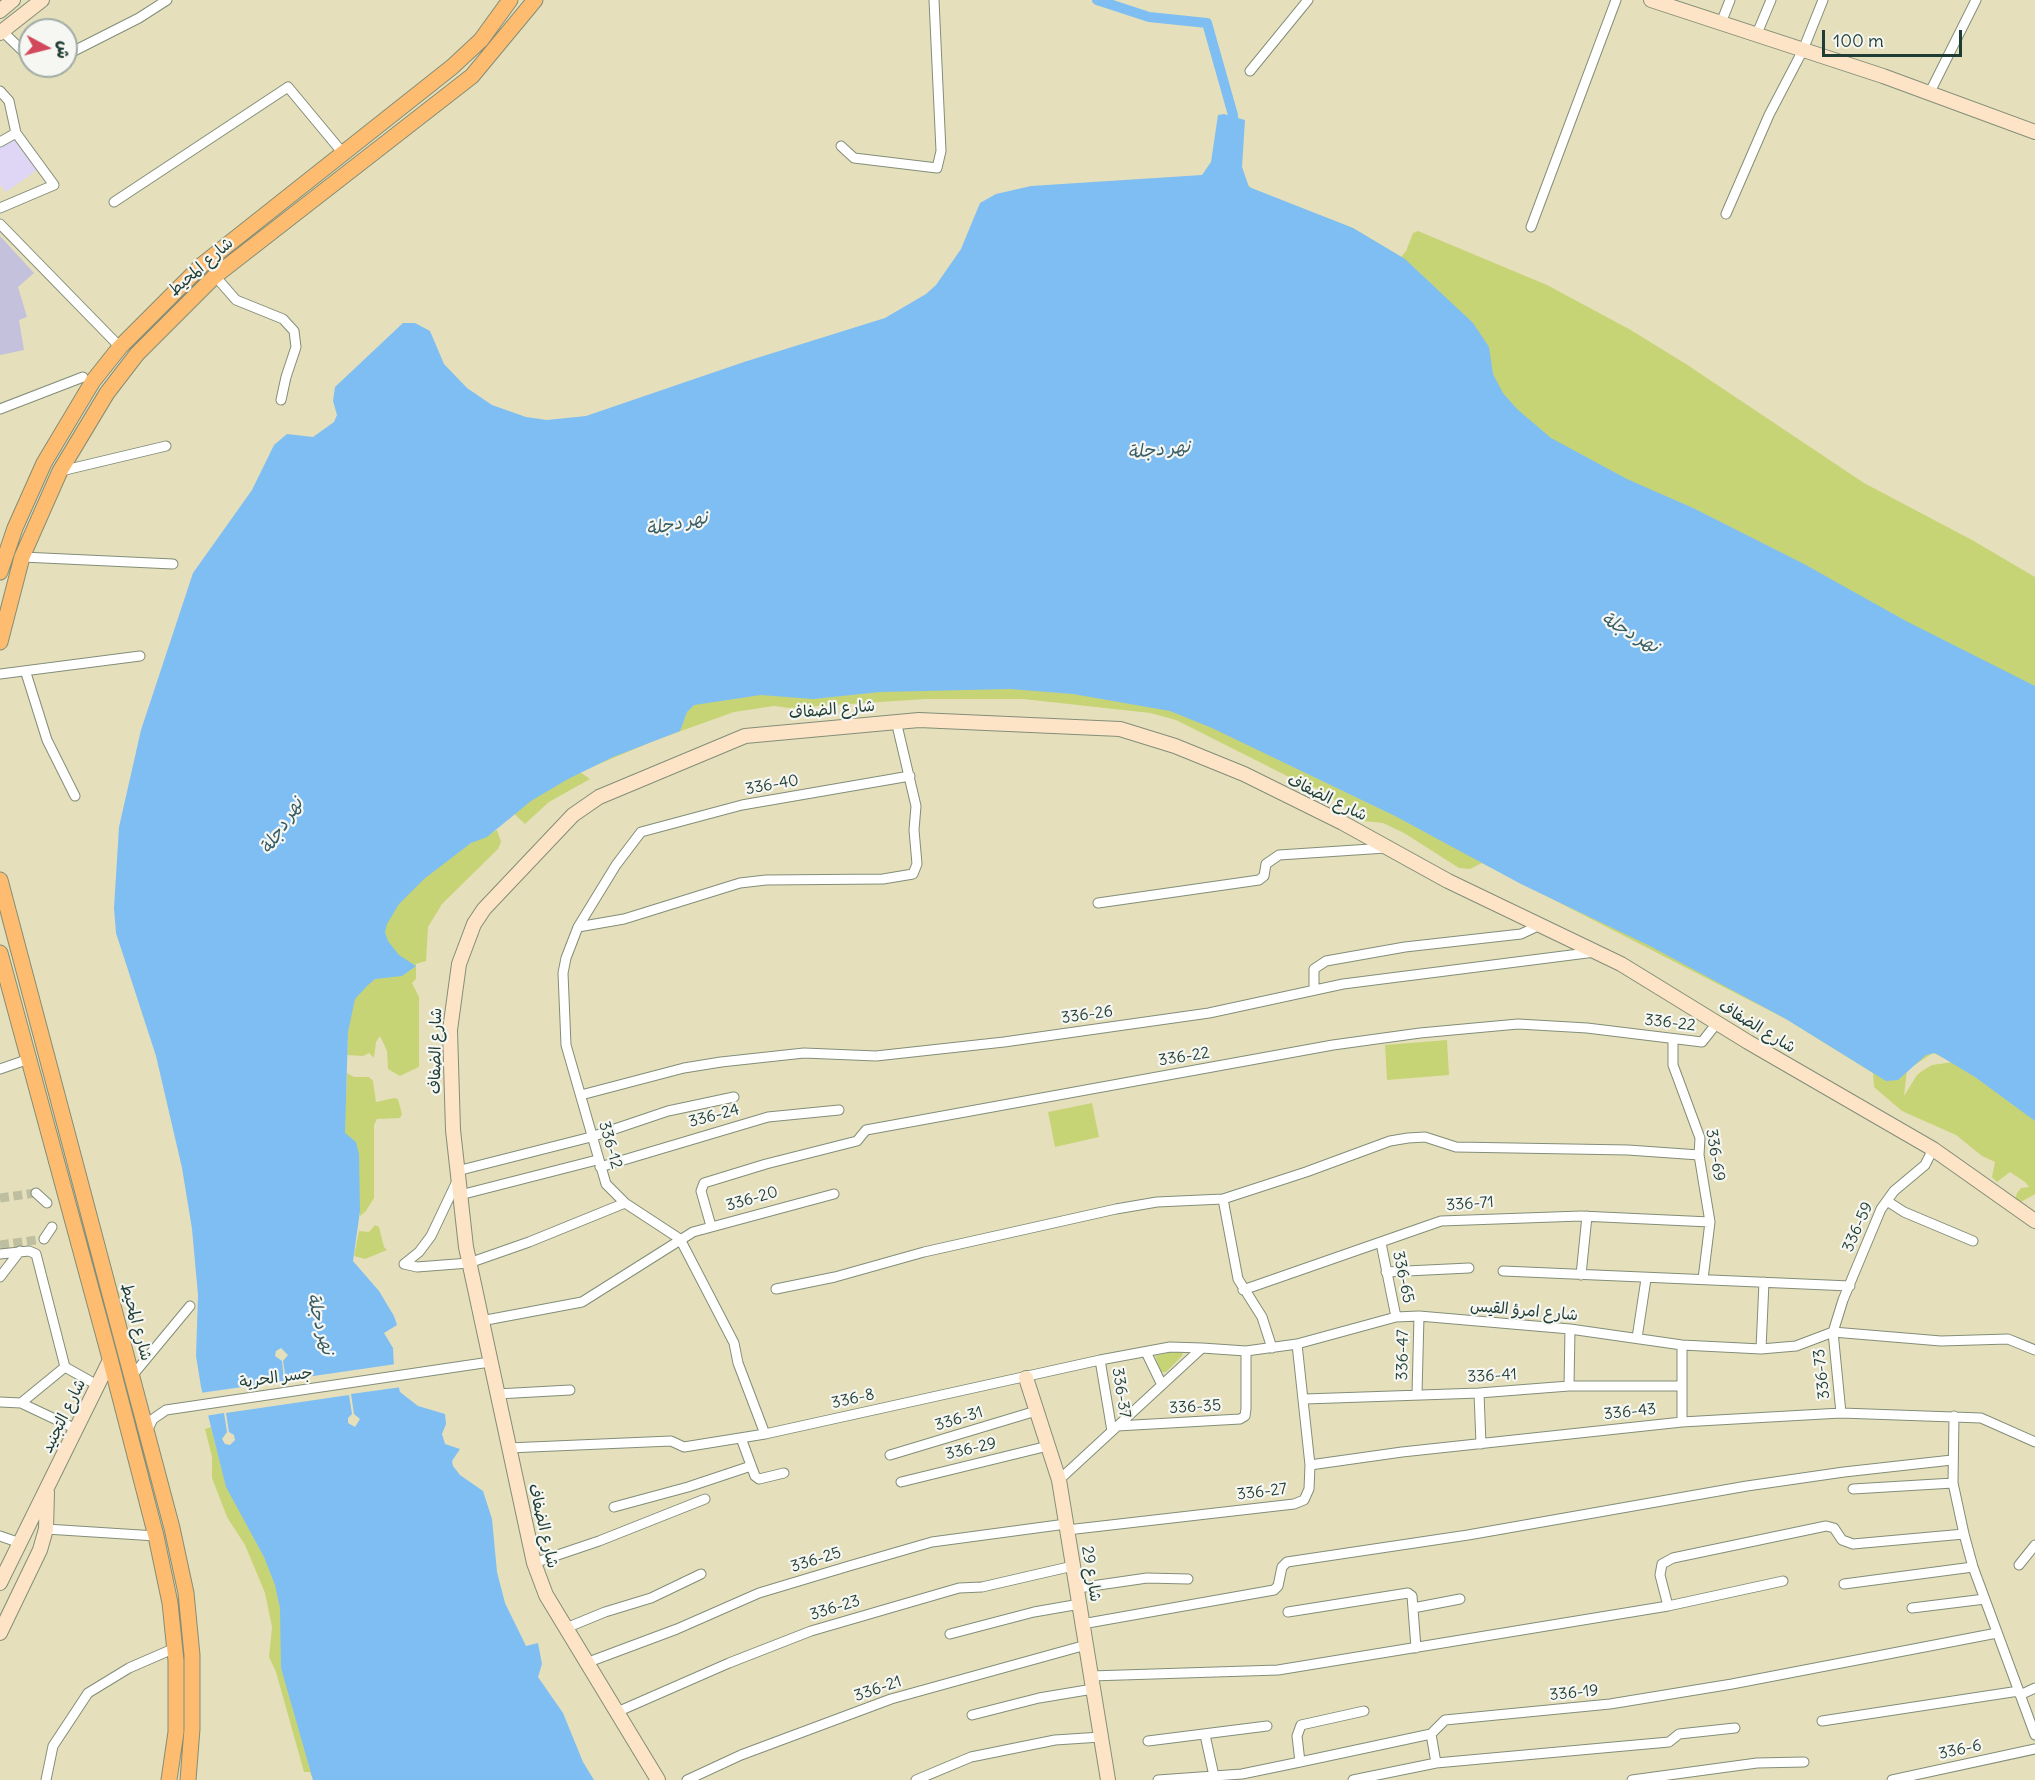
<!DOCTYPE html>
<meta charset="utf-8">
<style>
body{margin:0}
#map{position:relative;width:2035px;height:1780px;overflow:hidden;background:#e5e0bb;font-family:Delius,"Playpen Sans Arabic",sans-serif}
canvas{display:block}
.north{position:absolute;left:18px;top:18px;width:60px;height:60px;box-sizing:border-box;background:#f6f6f2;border:2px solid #a0aca6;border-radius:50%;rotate:97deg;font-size:16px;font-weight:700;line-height:24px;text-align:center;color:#1f3d34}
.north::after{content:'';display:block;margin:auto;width:21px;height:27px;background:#d1495b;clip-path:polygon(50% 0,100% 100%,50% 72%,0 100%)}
.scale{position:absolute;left:1822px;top:30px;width:140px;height:27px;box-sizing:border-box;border:3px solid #1f3d34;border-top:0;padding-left:8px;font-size:18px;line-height:21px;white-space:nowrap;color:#1f3d34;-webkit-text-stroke:4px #f6f6f2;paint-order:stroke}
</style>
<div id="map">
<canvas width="2035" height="1780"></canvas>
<div class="north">ش</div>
<div class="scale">100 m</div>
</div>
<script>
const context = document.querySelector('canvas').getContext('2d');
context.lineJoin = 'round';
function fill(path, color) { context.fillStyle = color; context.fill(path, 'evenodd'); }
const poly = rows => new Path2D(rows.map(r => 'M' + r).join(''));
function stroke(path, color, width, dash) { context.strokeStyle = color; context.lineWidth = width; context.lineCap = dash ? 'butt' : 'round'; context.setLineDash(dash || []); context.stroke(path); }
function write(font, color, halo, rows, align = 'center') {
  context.font = font + ' Delius,"Playpen Sans Arabic",sans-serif'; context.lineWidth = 4.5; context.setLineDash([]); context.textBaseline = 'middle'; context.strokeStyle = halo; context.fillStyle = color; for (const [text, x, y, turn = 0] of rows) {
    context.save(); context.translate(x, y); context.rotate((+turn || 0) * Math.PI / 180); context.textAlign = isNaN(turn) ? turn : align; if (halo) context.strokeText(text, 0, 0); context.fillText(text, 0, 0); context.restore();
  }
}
fill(poly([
 [14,139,37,170,6,192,0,185,0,143]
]), '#dfd5f5');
fill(poly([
 [0,236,34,273,18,287,27,317,19,320,24,350,0,355]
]), '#c3c1db');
fill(poly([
 [1242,167,1246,183,1254,190,1353,228,1401,257,1406,251,1413,233,1418,231,1547,285,1629,329,1686,364,1864,483,1972,540,2035,577,2035,703,1638,496,1523,423,1420,273,1401,257,1251,194,1242,183],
 [840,684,1138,690,1777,969,2035,1104,2035,1194,2019,1203,2015,1200,2017,1193,2021,1188,2029,1187,2025,1182,2010,1172,1997,1182,1992,1177,1995,1162,1982,1156,1956,1135,1902,1111,1874,1087,1873,1073,1786,1019,1482,863,1470,869,1459,868,1404,833,1383,823,1364,821,1319,789,1297,781,1176,720,1150,713,1023,699,926,699,789,708,774,706,734,712,656,740,580,772,590,779,549,802,525,824,511,811,508,791,687,712,691,707,690,701],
 [1933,1053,1953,1062,1932,1065,1922,1071,1917,1075,1904,1096,1907,1070],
 [497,830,501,842,498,849,442,904,428,927,426,961,416,964,416,979,412,983,419,997,419,1067,400,1076,388,1069,387,1051,380,1036,376,1042,374,1058,369,1053,363,1056,347,1055,348,1041,331,1007,421,868],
 [1447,1040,1449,1075,1387,1080,1385,1045],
 [347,1073,354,1077,369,1077,373,1081,376,1102,394,1098,398,1099,402,1114,400,1118,377,1119,374,1125,374,1198,366,1211,360,1216,360,1211,330,1158,346,1095],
 [1092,1103,1099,1137,1055,1147,1048,1112],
 [375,1225,379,1227,384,1247,387,1250,365,1259,354,1256,359,1231,369,1232],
 [1179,1350,1183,1352,1182,1356,1166,1372,1161,1372,1155,1356],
 [211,1427,216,1447,277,1567,313,1780,310,1772,304,1772,276,1672,269,1657,272,1627,265,1593,245,1545,227,1517,212,1478,212,1457,205,1429]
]), '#c7d476');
fill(poly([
 [1224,114,1245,120,1242,167,1249,187,1353,228,1405,259,1473,323,1489,347,1493,374,1503,393,1517,409,1551,438,1627,479,1693,508,1804,564,1906,621,2035,686,2035,1121,1975,1077,1935,1053,1926,1055,1898,1080,1886,1081,1786,1019,1648,945,1521,884,1395,816,1212,728,1170,711,1073,694,1010,689,880,692,813,699,761,695,694,705,687,712,680,731,613,757,568,779,531,801,487,837,471,843,424,879,399,904,387,924,385,932,388,941,399,955,416,966,402,976,375,979,367,986,355,999,348,1032,345,1133,356,1142,359,1154,360,1211,353,1261,379,1291,394,1316,397,1325,384,1333,393,1348,394,1367,400,1392,418,1406,445,1414,446,1424,442,1434,445,1444,460,1449,452,1461,453,1466,460,1475,483,1491,492,1519,497,1572,505,1603,526,1646,538,1643,542,1664,538,1677,563,1713,583,1762,594,1780,313,1780,281,1668,280,1608,275,1585,264,1557,226,1487,201,1387,196,1356,198,1295,192,1229,182,1168,156,1056,116,933,114,908,119,827,141,730,193,573,252,490,274,445,287,434,313,437,334,422,337,415,333,401,335,387,403,323,415,323,430,331,444,364,467,388,492,405,526,417,547,420,586,416,744,362,885,318,926,294,936,285,961,249,980,203,996,194,1031,186,1202,175,1211,162,1218,115]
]), '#7ebef3');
fill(poly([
 [281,1348,288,1355,283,1361,286,1380,396,1364,402,1387,351,1394,354,1414,360,1419,355,1427,348,1423,348,1418,352,1414,349,1395,226,1413,229,1432,234,1435,235,1440,230,1445,225,1444,222,1439,227,1432,224,1413,205,1416,200,1393,284,1381,282,1361,275,1356,276,1351]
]), '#e5e0bb');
stroke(poly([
 [1097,0,1149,17,1207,23,1233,115,1233,128]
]), '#7ebef3', 10);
stroke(poly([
 [0,1198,36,1193],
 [0,1245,44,1239]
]), '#bdbfa0', 9, [9, 4.5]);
const street = poly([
 [1721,23,1730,0],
 [2,31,30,58],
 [1756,36,1771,0],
 [66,55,139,18,167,0],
 [38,66,42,69,47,66],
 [1250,71,1308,0],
 [0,91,9,101,16,133,54,185,0,208],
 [1930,92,1976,0],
 [0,142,16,133],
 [841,146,854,158,937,168,941,151,934,0],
 [114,202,288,87,342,152],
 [1726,214,1769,115,1803,50,1823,0],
 [0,224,120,347],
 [1531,227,1616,0],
 [215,276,236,300,283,319,294,331,296,347,286,377,281,400],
 [0,409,83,377],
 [61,471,166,446],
 [22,557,173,564],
 [26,673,47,740,75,796],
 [0,674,140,656],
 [1098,903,1259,880,1264,876,1266,864,1279,855,1386,848],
 [578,927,624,919,740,883,766,880,883,879,913,874,917,864,914,830,916,806,896,721],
 [1314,990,1314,969,1326,961,1405,947,1521,934,1540,925],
 [1673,1039,1673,1065,1700,1138,1699,1155,1710,1222,1703,1279],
 [0,1069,29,1059],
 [581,1095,684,1068,721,1062,804,1053,876,1056,1004,1042,1209,1013,1343,984,1595,952],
 [600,1167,768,1117,839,1110],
 [457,1171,591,1137,668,1111,734,1097],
 [36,1193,47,1203],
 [460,1195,597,1160],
 [1223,1199,1238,1279,1262,1317,1272,1348],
 [1887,1201,1904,1212,1973,1241],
 [711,1226,701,1191,704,1183,766,1164,857,1141,866,1130,1333,1045,1420,1033,1518,1024,1587,1028,1702,1042,1717,1023],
 [44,1239,52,1227],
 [1381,1243,1396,1317],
 [0,1254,29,1251,36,1254,65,1367],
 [404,1264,417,1267,469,1263,529,1242,625,1203],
 [404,1264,419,1252,431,1236,458,1179],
 [1503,1271,1850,1286],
 [1386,1272,1469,1268],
 [1581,1275,1587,1216],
 [0,1277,20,1251],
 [776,1289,835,1277,924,1252,1116,1209,1157,1202,1223,1199,1306,1172,1390,1141,1408,1138,1425,1137,1456,1147,1628,1150,1699,1155],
 [1243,1290,1441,1221,1581,1216,1710,1222],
 [481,1321,582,1302,693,1232,834,1194],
 [1637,1338,1646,1279],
 [1761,1349,1764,1282],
 [1146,1352,1162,1385],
 [1100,1360,1112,1431],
 [132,1376,190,1306],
 [1569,1386,1570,1329],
 [1479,1393,1481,1444],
 [497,1394,570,1390],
 [1417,1394,1419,1316],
 [1305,1399,1479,1393,1569,1386,1680,1386],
 [0,1402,21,1403,76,1429],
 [21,1403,65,1367,97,1385],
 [1841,1413,1833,1332,1843,1300,1881,1209,1894,1191,1925,1165,1933,1149],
 [1954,1416,1953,1483,1964,1534,1973,1567,2035,1735],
 [1682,1422,1682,1345],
 [1117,1426,1240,1419,1245,1416,1246,1409,1246,1351],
 [147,1431,153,1419,166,1410,490,1362],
 [765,1434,738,1363,734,1343,680,1239,625,1203,606,1184,566,1045,563,973,566,958,578,927,616,865,641,832,742,805,910,776],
 [741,1438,755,1476,759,1479,784,1473],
 [508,1448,671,1441,684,1447,765,1434,1100,1360,1170,1347,1202,1348],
 [890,1455,1036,1411],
 [1310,1465,1402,1452,1682,1422,1841,1413,1981,1418,2035,1442],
 [1059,1480,1202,1348,1246,1351,1297,1344,1396,1317,1419,1316,1570,1329,1682,1345,1761,1349,1796,1346,1833,1332,1941,1341,2008,1339,2035,1350],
 [901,1482,1048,1446],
 [1853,1489,1953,1483],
 [614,1507,688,1487,751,1466],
 [46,1529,156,1536],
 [1067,1530,1294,1504,1304,1500,1309,1489,1310,1465,1297,1344],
 [0,1536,20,1543],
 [534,1563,599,1541,705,1499],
 [2019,1565,2035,1545],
 [1844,1584,1973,1567],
 [1078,1588,1147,1578,1188,1579],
 [1668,1606,1660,1575,1662,1564,1673,1558,1826,1526,1834,1528,1842,1540,1853,1544,1964,1534],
 [1413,1608,1460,1599],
 [1912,1608,1985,1599],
 [1288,1612,1408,1593,1412,1596,1416,1648],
 [1082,1624,1274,1590,1278,1586,1282,1567,1287,1562,1468,1535,1747,1486,1844,1472,1952,1460],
 [566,1628,605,1612,651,1598,701,1574],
 [950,1634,1034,1612,1080,1604],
 [586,1663,677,1629,759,1593,849,1566,932,1542,1066,1524],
 [1091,1676,1278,1670,1668,1606,1783,1581],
 [2020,1695,2035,1688],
 [617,1712,729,1663,811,1631,959,1588,982,1587,1073,1566],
 [972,1715,1039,1698,1093,1689],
 [1822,1721,2019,1691],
 [1431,1734,1436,1763],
 [1205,1735,1214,1776],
 [1148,1741,1267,1726],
 [1300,1762,1297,1736,1301,1725,1364,1711],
 [46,1780,53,1746,88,1693,129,1668,175,1648],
 [687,1780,741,1755,891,1699,1086,1645],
 [916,1780,971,1757,1055,1740,1101,1737],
 [1158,1780,1242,1774,1300,1762,1431,1734,1445,1720,1610,1704,1732,1684,1997,1633],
 [1353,1780,1436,1763,1669,1742,1679,1734,1735,1728],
 [1632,1780,1757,1763,1804,1762],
 [1892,1780,2035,1749]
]);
const secondary = poly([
 [1651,0,1883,76,2035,132],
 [0,11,13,0],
 [0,33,42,0],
 [1026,1378,1059,1480,1108,1780],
 [0,1583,110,1360],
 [0,1633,40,1550,46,1529,47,1492],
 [658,1780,546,1595,534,1563,466,1247,453,1130,450,1030,459,964,474,924,484,909,573,815,599,797,745,736,919,720,1120,729,1175,746,1244,774,1343,823,1448,881,1621,964,1748,1042,1933,1149,2035,1221]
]);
const primary = poly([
 [0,572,15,528,44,463,93,381,120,347,202,265,452,67,481,40,510,0],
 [0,642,22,557,60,471,107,393,137,354,215,276,472,76,535,0],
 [0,880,172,1528,186,1593,192,1655,192,1729,188,1780],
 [0,953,108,1351,156,1536,170,1603,176,1661,176,1732,169,1780]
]);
stroke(street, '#828e78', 11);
stroke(secondary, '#828e78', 16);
stroke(primary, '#828e78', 17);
stroke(street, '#fff', 9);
stroke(secondary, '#fee4c6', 14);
stroke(primary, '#fdbc70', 15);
write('16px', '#1f3d34', '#f6f6f2', [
 ["شارع المحيط",201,267,-41],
 ["شارع الضفاف",832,710,-5],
 ["336-40",772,785,-10],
 ["شارع الضفاف",1327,798,26],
 ["336-26",1087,1015,-8],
 ["336-22",1670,1023,7],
 ["شارع الضفاف",1757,1027,31],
 ["شارع الضفاف",436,1051,-89],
 ["336-22",1184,1057,-9],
 ["336-24",714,1116,-15],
 ["336-12",610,1145,74],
 ["336-69",1715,1155,81],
 ["336-20",752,1199,-16],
 ["336-71",1470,1204,-4],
 ["336-59",1858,1227,-66],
 ["336-65",1403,1277,78],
 ["شارع امرؤ القيس",1524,1311,5],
 ["شارع المحيط",136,1322,75],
 ["336-47",1403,1355,-89],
 ["336-73",1822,1374,-96],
 ["336-41",1492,1376,-3],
 ["جسر الحرية",276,1378,-8],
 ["336-37",1121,1393,81],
 ["336-8",853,1399,-13],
 ["336-35",1195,1407,-3],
 ["336-43",1630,1412,-6],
 ["شارع التجنيد",64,1416,-64],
 ["336-31",959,1419,-17],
 ["336-29",971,1449,-13],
 ["336-27",1262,1492,-7],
 ["شارع الضفاف",543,1526,77],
 ["336-25",816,1560,-17],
 ["شارع 29",1091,1574,81],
 ["336-23",835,1608,-17],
 ["336-21",878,1689,-19],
 ["336-19",1574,1693,-6],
 ["336-6",1960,1750,-12]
]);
write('italic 18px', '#375d64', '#f6f6f2', [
 ["نهر دجلة",1159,450,-6],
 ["نهر دجلة",677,524,-12],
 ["نهر دجلة",1630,633,30],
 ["نهر دجلة",282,826,-57],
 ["نهر دجلة",320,1324,75]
]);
</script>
